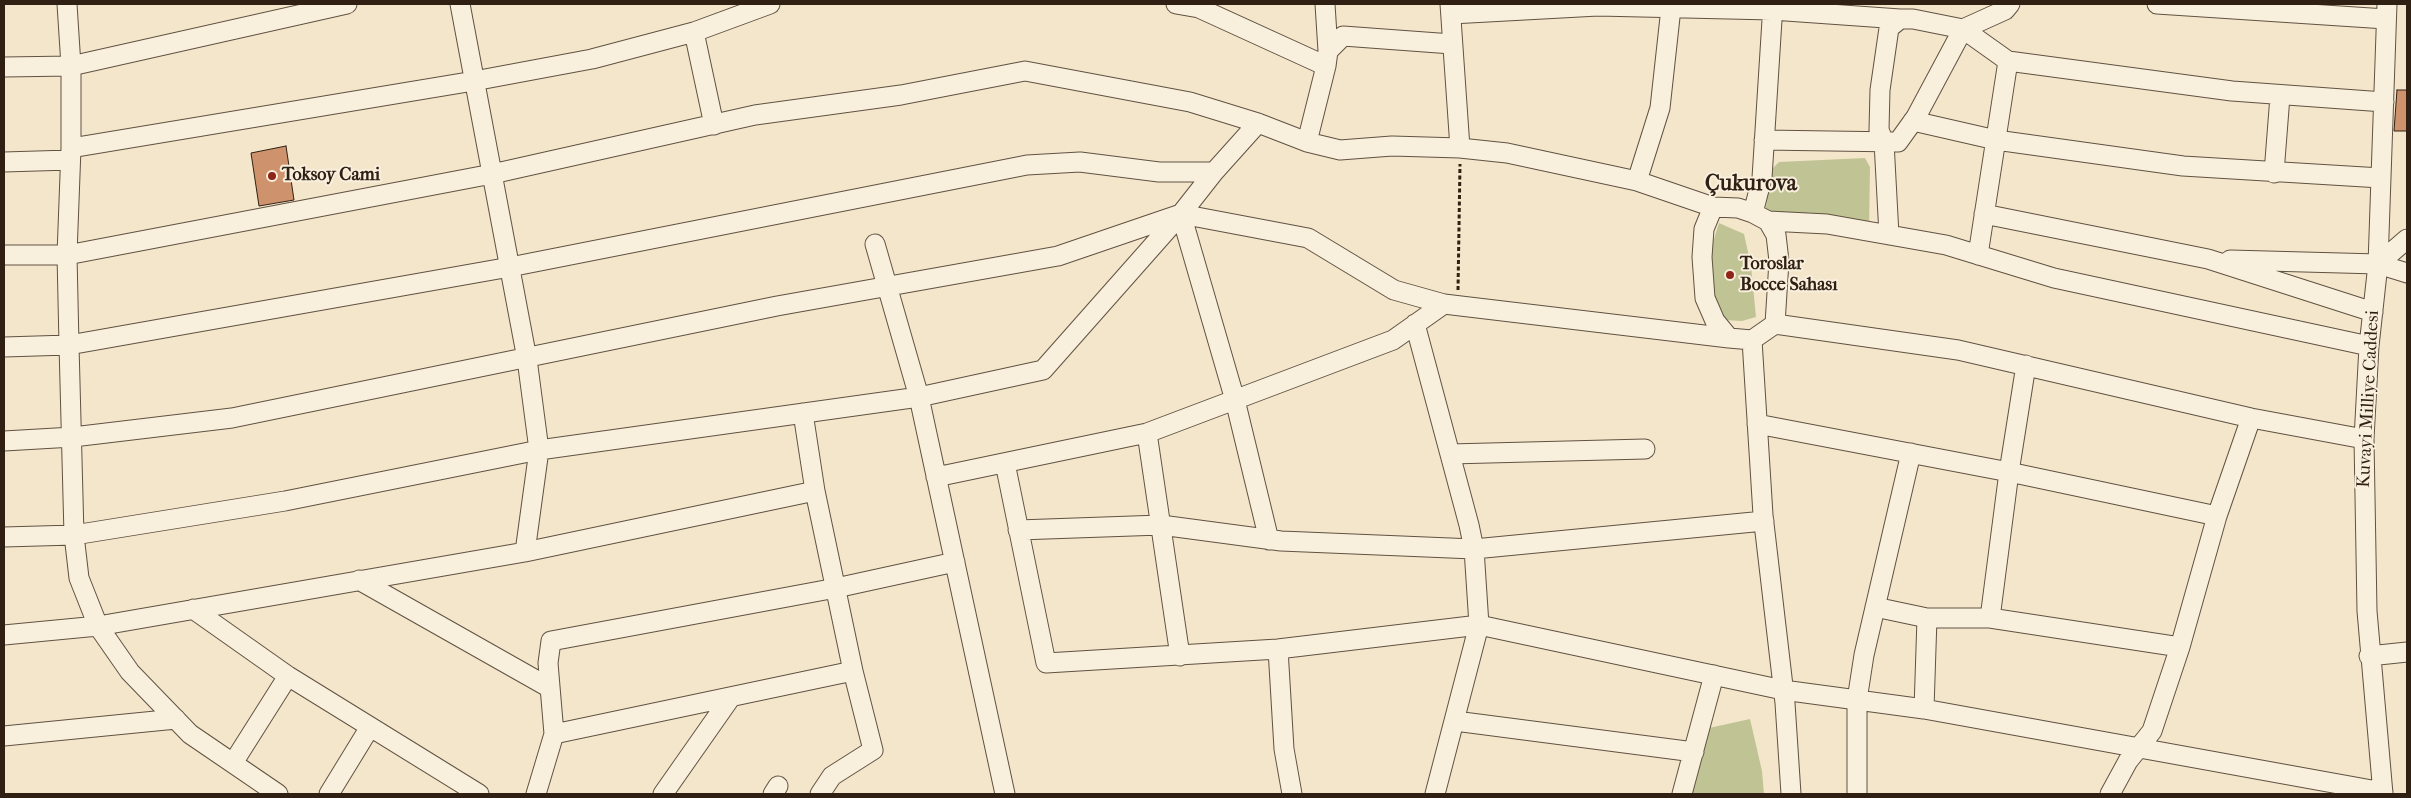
<!DOCTYPE html>
<meta charset="utf-8">
<style>
body{margin:0}
#map{position:relative;width:2411px;height:798px;overflow:hidden;background:#f4e6cb;font-family:"IM FELL French Canon",serif}
canvas{display:block}
.frame{position:absolute;inset:0;border:5px solid #302014;pointer-events:none}
</style>
<div id="map">
<canvas width="2411" height="798"></canvas>
<div class="frame"></div>
</div>
<script>
const context = document.querySelector('canvas').getContext('2d');
context.lineJoin = 'round';
function fill(path, color) { context.fillStyle = color; context.fill(path, 'evenodd'); }
const poly = rows => new Path2D(rows.map(r => 'M' + r).join(''));
function stroke(path, color, width, dash) { context.strokeStyle = color; context.lineWidth = width; context.lineCap = dash ? 'butt' : 'round'; context.setLineDash(dash || []); context.stroke(path); }
function write(font, color, halo, rows, align = 'center') {
  context.font = font + ' "IM FELL French Canon",serif'; context.lineWidth = 4; context.setLineDash([]); context.textBaseline = 'middle'; context.strokeStyle = halo; context.fillStyle = color; for (const [text, x, y, turn = 0] of rows) {
    context.save(); context.translate(x, y); context.rotate((+turn || 0) * Math.PI / 180); context.textAlign = isNaN(turn) ? turn : align; if (halo) context.strokeText(text, 0, 0); context.fillText(text, 0, 0); context.restore();
  }
}
fill(poly([
 [1865,158,1870,167,1869,232,1765,213,1771,170,1779,162],
 [1719,223,1744,234,1751,266,1756,317,1742,321,1723,320,1715,306,1707,261],
 [1750,719,1762,771,1764,794,1692,794,1709,728]
]), '#c0c494');
const building = poly([
 [2397,90,2407,90,2407,131,2394,131,2397,90],
 [286,146,294,200,259,206,251,153,286,146]
]);
fill(building, '#ce936d');
stroke(building, '#302014', 1);
const minor = poly([
 [67,4,71,66,71,148,67,255,69,345,74,535,79,578,98,626,130,672,190,734,278,794],
 [460,4,527,359,539,450,525,552],
 [1176,4,1199,8,1326,66],
 [1450,4,1460,148],
 [2157,4,2386,19],
 [1451,14,1598,6,1772,10,1900,19],
 [694,32,714,125],
 [1328,51,1343,36,1452,44],
 [4,67,71,66,347,4],
 [1913,121,1996,140,2183,166,2381,178],
 [1764,140,1898,142,1916,117,1963,29,2005,10,2010,4],
 [1307,142,1326,66,1328,51,1325,4],
 [71,148,474,81,592,59,694,32,770,4],
 [4,162,70,160],
 [2274,173,2280,96],
 [1637,181,1660,108,1671,8],
 [1753,213,1762,178,1773,4],
 [1984,214,2208,259,2373,312],
 [1768,221,1827,224,1946,245,2054,278,2369,346],
 [1889,235,1884,142,1879,130,1880,90,1889,28,1900,19,1913,19,1963,29,2008,61,2232,91,2384,102],
 [875,244,919,397,1005,794],
 [4,255,67,255,492,174,755,115,901,95,1025,71,1190,102,1258,123,1307,142,1340,150,1392,146,1460,148,1507,153,1637,181,1713,207,1738,208,1753,213,1768,221,1776,235,1779,261,1775,324,1752,340,1729,338,1715,321,1705,298,1702,257,1704,229,1713,207],
 [1978,255,2008,61],
 [2230,260,2378,264,2407,273],
 [2378,264,2407,239],
 [1415,324,1469,525,1474,549,1479,625,1435,794],
 [1775,324,1958,350,2251,418,2364,439],
 [1752,340,1763,515,1785,703,1791,794],
 [4,347,69,345,510,267,1027,165,1080,162,1159,172,1214,172,1258,123],
 [2026,365,2009,472,1990,618,2180,647],
 [803,413,815,491,853,671,873,750,832,776,820,794],
 [1757,424,2009,472,2217,516],
 [1147,433,1180,656],
 [4,441,73,437,232,418,777,306,1058,256,1181,214,1214,172],
 [1450,454,1645,449],
 [1005,463,1046,663,1278,649,1479,625,1783,690,1924,709,2383,792],
 [936,477,1147,433,1393,340,1444,304],
 [1018,530,1161,525,1281,541,1474,549,1764,521],
 [4,537,74,535,285,501,539,450,919,397,1043,370,1181,214],
 [1269,540,1235,400,1181,214,1308,238,1394,290,1444,304,1729,338],
 [359,580,550,688],
 [1875,607,1927,618,1990,618],
 [193,609,288,676,479,794],
 [4,635,98,626,525,552,815,491],
 [1278,649,1284,749,1292,794],
 [2369,656,2407,652],
 [1924,709,1927,618],
 [1455,721,1694,752],
 [554,734,853,671],
 [4,736,176,719],
 [233,763,288,676],
 [329,794,370,727],
 [536,794,554,734,548,663,551,641,836,588,955,562],
 [663,794,731,697],
 [773,794,778,786],
 [1682,794,1714,675],
 [1857,794,1857,700,1864,655,1911,453],
 [2110,794,2128,761,2152,731,2180,647,2217,516,2251,418],
 [2383,794,2367,611,2364,439,2369,346,2378,264,2387,4]
]);
stroke(minor, '#615242', 21);
stroke(poly([
 [1458,290,1460,164]
]), '#302014', 3, [4, 2.5]);
stroke(minor, '#f8efdd', 19);
for (const [x, y, r, color] of [
 [272,176,5,"#8f2418"],
 [1730,275,5,"#8f2418"]
]) { const dot = new Path2D(); dot.arc(x, y, r, 0, 2 * Math.PI); context.fillStyle = color; context.fill(dot); stroke(dot, '#f8efdd', 2); }
write('bold 18px', '#302014', '#f8efdd', [
 ["Toksoy Cami",282,176],
 ["Toroslar",1740,265],
 ["Bocce Sahası",1740,286]
], 'left');
write('18px', '#302014', '#f8efdd', [
 ["Kuvayi Milliye Caddesi",2369,399,-87]
]);
write('bold 22px', '#302014', '#f8efdd', [
 ["Çukurova",1751,185]
]);
</script>
